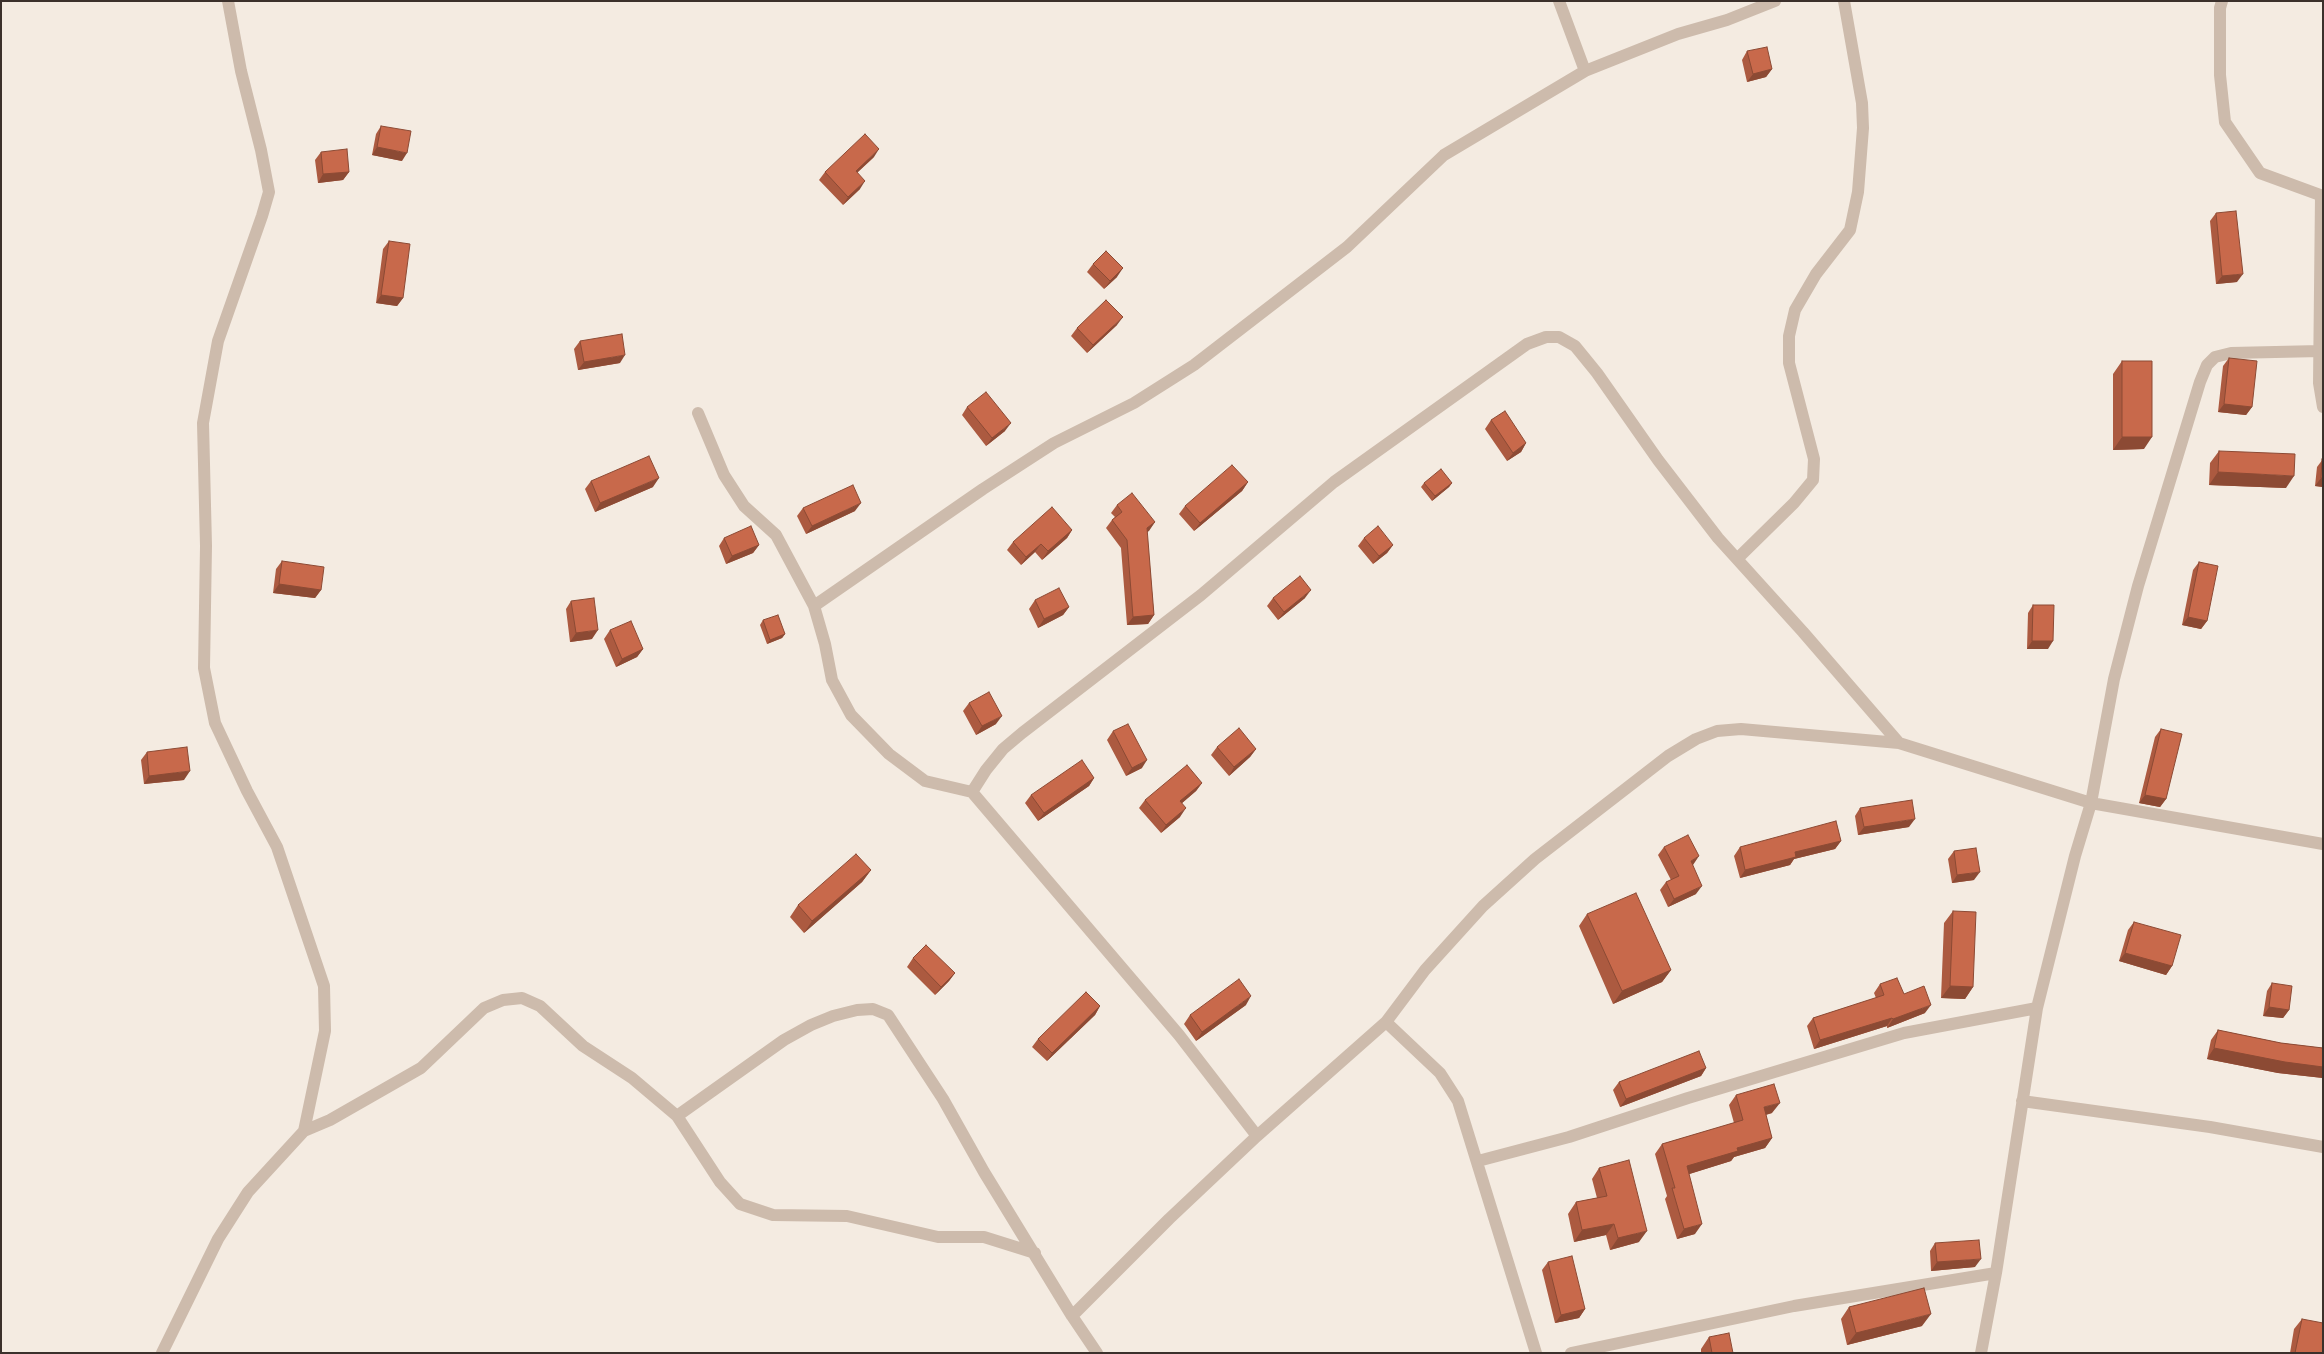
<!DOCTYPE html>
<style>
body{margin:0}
#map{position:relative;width:2324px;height:1354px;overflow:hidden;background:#f4ebe1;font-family:"Roboto Condensed",sans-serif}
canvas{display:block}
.frame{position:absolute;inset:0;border:2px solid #3b302b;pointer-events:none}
</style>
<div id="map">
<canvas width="2324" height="1354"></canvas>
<div class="frame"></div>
</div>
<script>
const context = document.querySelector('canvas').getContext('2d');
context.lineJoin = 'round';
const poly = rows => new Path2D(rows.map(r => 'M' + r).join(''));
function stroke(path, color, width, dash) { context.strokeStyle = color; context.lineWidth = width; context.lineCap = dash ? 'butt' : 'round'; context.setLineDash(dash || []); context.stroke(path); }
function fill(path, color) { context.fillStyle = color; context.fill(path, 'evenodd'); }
stroke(poly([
 [228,1,241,71,261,150,269,192,262,216,218,341,203,423,206,546,204,668,215,723,247,791,277,847,324,986,325,1031,304,1131],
 [1559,1,1585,71],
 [2222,1,2220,8,2220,75,2225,122,2260,173,2323,196],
 [2321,196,2319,383,2323,407],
 [698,413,724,475,744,506,776,535,814,606,825,644,832,680,851,715,889,754,925,781,972,792,986,770,1003,749,1022,733,1201,595,1334,482,1527,344,1546,337,1559,337,1575,346,1597,373,1658,460,1718,538,1803,632,1899,743],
 [1737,559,1794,503,1813,480,1814,459,1789,363,1789,336,1795,310,1816,274,1850,230,1858,192,1863,128,1862,103,1844,1],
 [814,606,983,489,1054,443,1134,403,1194,365,1347,247,1444,155,1585,71,1678,34,1727,20,1775,1],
 [972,792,1179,1035,1257,1136],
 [1386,1022,1440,1073,1458,1101,1536,1353],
 [2022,1101,2210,1127,2323,1147],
 [677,1116,784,1040,811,1025,833,1016,857,1010,873,1009,888,1015,943,1099,984,1172,1072,1316,1097,1353],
 [1478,1161,1569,1137,1688,1098,1904,1033,2037,1008],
 [1072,1316,1169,1219,1257,1136,1386,1022,1425,970,1483,906,1535,859,1668,756,1696,739,1717,731,1741,729,1899,743,2091,803,2323,844],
 [162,1353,218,1239,248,1192,304,1131,330,1120,421,1068,484,1008,503,1000,522,998,540,1006,583,1046,632,1078,677,1116,720,1182,740,1204,773,1215,847,1216,938,1237,984,1237,1035,1253],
 [1571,1353,1794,1306,1996,1273],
 [1981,1353,1996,1273,2037,1008,2075,856,2091,803,2114,679,2138,586,2200,382,2207,365,2215,357,2231,353,2320,351]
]), '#cdbbac', 12);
fill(poly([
 [1747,51,1772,69,1766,77,1747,82,1742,60],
 [381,126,402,161,372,155,376,134],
 [321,152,349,172,343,180,318,183,315,160],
 [874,157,857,173,860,189,843,205,819,180,825,172],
 [2216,213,2237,282,2216,284,2210,221],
 [389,241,403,298,397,306,376,303,383,249],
 [1093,264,1117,277,1104,289,1087,272],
 [1117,325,1087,353,1071,336,1077,328],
 [580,341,620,363,578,370,574,349],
 [2229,358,2252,407,2246,415,2218,412,2223,366],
 [2122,361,2144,449,2113,450,2113,374],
 [967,407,1005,431,986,446,962,415],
 [1491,420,1526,443,1521,452,1507,461,1485,429],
 [2219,451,2286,488,2209,485,2210,463],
 [2323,459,2323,487,2315,486,2317,467],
 [591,481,653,487,595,512,585,489],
 [1248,482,1242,491,1194,531,1179,514,1185,506],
 [1424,483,1452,483,1449,487,1432,501,1421,487],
 [1117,505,1155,522,1147,532,1154,615,1148,624,1127,625,1121,548,1106,528,1112,520,1115,517,1111,513],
 [803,508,855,511,806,534,797,516],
 [1072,530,1067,538,1042,560,1035,552,1021,565,1007,550,1013,542],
 [724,538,759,545,753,553,726,564,719,546],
 [1364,538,1393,545,1387,553,1373,564,1358,546],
 [282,561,321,590,315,598,273,593,276,569],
 [2199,562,2207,621,2201,629,2182,625,2193,570],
 [1273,598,1305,598,1278,620,1267,606],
 [1035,600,1069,607,1063,615,1038,628,1029,609],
 [571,601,592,639,570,642,566,609],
 [2033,605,2048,649,2027,649,2028,613],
 [763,620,785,634,782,638,767,644,760,625],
 [610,630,643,649,637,657,616,667,604,639],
 [969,703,996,724,976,735,963,711],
 [2161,729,2166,799,2160,807,2139,803,2155,737],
 [1113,731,1142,768,1126,776,1107,740],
 [1217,747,1256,749,1250,757,1229,776,1211,755],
 [147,752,184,780,144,784,141,760],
 [1094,778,1089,786,1038,821,1025,803,1031,795],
 [1202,783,1196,791,1182,803,1180,817,1161,833,1139,808,1145,800],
 [1860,808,1909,827,1858,835,1855,816],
 [1841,841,1835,849,1794,859,1790,865,1740,878,1734,856,1740,847],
 [1664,847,1692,865,1696,894,1668,907,1660,890,1666,882,1671,880,1658,855],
 [1954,851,1974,880,1952,883,1948,859],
 [871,870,862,882,804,933,790,917,798,905],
 [1953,911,1973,987,1965,999,1941,998,1944,923],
 [1587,914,1671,970,1662,982,1613,1004,1579,926],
 [2134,922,2172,966,2166,975,2119,961,2128,930],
 [913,958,955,973,949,981,935,995,907,967],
 [2272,983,2289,1010,2283,1018,2263,1016,2267,991],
 [1880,984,1904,994,1925,1013,1887,1028,1887,1026,1814,1049,1807,1026,1813,1018,1876,998,1874,993],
 [1246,1005,1196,1041,1184,1024,1190,1015],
 [1100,1006,1095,1015,1047,1061,1032,1047,1038,1039],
 [2218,1030,2281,1043,2323,1048,2323,1078,2278,1073,2207,1059,2211,1040],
 [1706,1068,1701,1076,1620,1107,1613,1090,1619,1082],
 [1736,1095,1772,1113,1766,1115,1772,1138,1765,1148,1734,1157,1731,1161,1689,1174,1695,1234,1677,1239,1665,1199,1667,1196,1655,1154,1662,1144,1734,1123,1729,1105],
 [1599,1168,1639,1242,1610,1250,1606,1235,1574,1242,1568,1214,1576,1202,1597,1198,1592,1179],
 [1935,1243,1975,1267,1931,1271,1930,1251],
 [1548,1262,1585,1309,1579,1318,1555,1323,1542,1270],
 [1849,1307,1922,1326,1847,1345,1841,1319],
 [2302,1319,2323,1353,2290,1353,2294,1329],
 [1709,1337,1733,1353,1701,1353,1701,1349]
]), '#ac5a40');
fill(poly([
 [1772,69,1766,77,1747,82,1753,74],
 [377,147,407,153,402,161,372,155],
 [879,149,874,157,850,179,856,171],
 [349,172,343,180,318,183,323,174],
 [865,181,860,189,843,205,848,197],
 [1123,268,1117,277,1104,289,1110,281],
 [2243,274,2237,282,2216,284,2222,276],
 [381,295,403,298,397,306,376,303],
 [1123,317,1117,325,1087,353,1093,345],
 [625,355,620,363,578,370,584,362],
 [2224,404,2252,407,2246,415,2218,412],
 [1011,423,1005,431,986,446,992,438],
 [2122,437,2152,437,2144,449,2113,450],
 [1526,443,1521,452,1507,461,1513,453],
 [2218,472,2294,476,2286,488,2209,485],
 [659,478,653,487,595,512,600,503],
 [2321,478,2323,478,2323,487,2315,486],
 [1248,482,1242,491,1194,531,1200,523],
 [1452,483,1449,487,1432,501,1435,496],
 [861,503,855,511,806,534,812,526],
 [1155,522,1149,531,1141,536,1147,528],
 [1072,530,1067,538,1042,560,1048,551],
 [1041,544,1035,552,1021,565,1026,557],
 [759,545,753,553,726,564,732,556],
 [1393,545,1387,553,1373,564,1379,556],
 [279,584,321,590,315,598,273,593],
 [1311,590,1305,598,1278,620,1284,612],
 [1069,607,1063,615,1038,628,1044,619],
 [1154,615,1148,624,1127,625,1133,617],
 [2188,617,2207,621,2201,629,2182,625],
 [598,630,592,639,570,642,576,633],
 [785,634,782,638,767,644,770,640],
 [2032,641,2053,641,2048,649,2027,649],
 [643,649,637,657,616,667,622,659],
 [1002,716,996,724,976,735,982,726],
 [1256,749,1250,757,1229,776,1234,767],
 [1147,760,1142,768,1126,776,1132,768],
 [190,771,184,780,144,784,149,776],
 [1094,778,1089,786,1038,821,1044,813],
 [1202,783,1196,791,1174,810,1180,801],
 [2145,795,2166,799,2160,807,2139,803],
 [1186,808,1180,817,1161,833,1166,825],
 [1915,819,1909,827,1858,835,1864,827],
 [1841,841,1835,849,1794,859,1790,865,1740,878,1745,870,1795,852],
 [1699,856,1693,865,1685,869,1691,861],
 [871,870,862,882,804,933,812,921],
 [1980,872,1974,880,1952,883,1957,875],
 [1702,886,1696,894,1668,907,1674,899],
 [2125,953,2172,966,2166,975,2119,961],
 [1671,970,1662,982,1613,1004,1622,991],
 [955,973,949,981,935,995,941,987],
 [1950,986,1973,987,1965,999,1941,998],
 [1251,996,1246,1005,1196,1041,1202,1032],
 [1931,1005,1925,1013,1887,1028,1893,1019],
 [1100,1006,1095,1015,1047,1061,1052,1053],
 [2269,1007,2289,1010,2283,1018,2263,1016],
 [1892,1018,1887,1026,1814,1049,1820,1040],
 [2214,1048,2323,1067,2323,1078,2278,1073,2207,1059],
 [1706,1068,1701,1076,1620,1107,1626,1099],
 [1780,1103,1772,1113,1756,1117,1764,1107],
 [1772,1138,1765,1148,1734,1157,1731,1161,1680,1177,1687,1166,1737,1148],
 [1614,1224,1606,1235,1574,1242,1582,1230],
 [1702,1224,1695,1234,1677,1239,1684,1229],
 [1647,1231,1639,1242,1610,1250,1618,1238],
 [1981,1259,1975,1267,1931,1271,1937,1262],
 [1585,1309,1579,1318,1555,1323,1561,1315],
 [1931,1314,1922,1326,1847,1345,1856,1333]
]), '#8c4a34');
const building = poly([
 [1767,47,1772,69,1753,74,1747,51,1767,47],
 [381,126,411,131,407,153,377,147,381,126],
 [865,134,879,149,856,171,865,181,848,197,825,172,865,134],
 [347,149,349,172,323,174,321,152,347,149],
 [2236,211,2243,274,2222,276,2216,213,2236,211],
 [389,241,410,244,403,298,381,295,389,241],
 [1106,251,1123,268,1110,281,1093,264,1106,251],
 [1106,300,1123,317,1093,345,1077,328,1106,300],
 [622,334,625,355,584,362,580,341,622,334],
 [2229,358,2257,361,2252,407,2224,404,2229,358],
 [2122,361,2152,361,2152,437,2122,437,2122,361],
 [986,392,1011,423,992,438,967,407,986,392],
 [1505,411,1526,443,1513,453,1491,420,1505,411],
 [2219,451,2295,454,2294,476,2218,472,2219,451],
 [649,456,659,478,600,503,591,481,649,456],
 [2322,459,2323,459,2323,478,2321,478,2322,459],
 [1232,465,1248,482,1200,523,1185,506,1232,465],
 [1441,469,1452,483,1435,496,1424,483,1441,469],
 [853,485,861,503,812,526,803,508,853,485],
 [1132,493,1155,522,1147,528,1154,615,1133,617,1127,540,1112,520,1122,512,1117,505,1132,493],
 [1052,507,1072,530,1048,551,1041,544,1026,557,1013,542,1052,507],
 [751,526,759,545,732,556,724,538,751,526],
 [1378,526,1393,545,1379,556,1364,538,1378,526],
 [282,561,324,567,321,590,279,584,282,561],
 [2199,562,2218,566,2207,621,2188,617,2199,562],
 [1300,576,1311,590,1284,612,1273,598,1300,576],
 [1059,588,1069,607,1044,619,1035,600,1059,588],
 [594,598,598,630,576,633,571,601,594,598],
 [2033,605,2054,605,2053,641,2032,641,2033,605],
 [778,615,785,634,770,640,763,620,778,615],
 [631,621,643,649,622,659,610,630,631,621],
 [989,692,1002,716,982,726,969,703,989,692],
 [1128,724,1147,760,1132,768,1113,731,1128,724],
 [1239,728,1256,749,1234,767,1217,747,1239,728],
 [2161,729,2182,734,2166,799,2145,795,2161,729],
 [187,747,190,771,149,776,147,752,187,747],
 [1082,760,1094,778,1044,813,1031,795,1082,760],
 [1187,765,1202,783,1180,801,1186,808,1166,825,1145,800,1187,765],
 [1912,800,1915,819,1864,827,1860,808,1912,800],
 [1836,821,1841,841,1795,852,1796,857,1745,870,1740,847,1836,821],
 [1688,835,1699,856,1691,861,1702,886,1674,899,1666,882,1679,876,1664,847,1688,835],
 [1976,848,1980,872,1957,875,1954,851,1976,848],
 [856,854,871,870,812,921,798,905,856,854],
 [1636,893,1671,970,1622,991,1587,914,1636,893],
 [1953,911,1976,912,1973,987,1950,986,1953,911],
 [2134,922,2181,935,2172,966,2125,953,2134,922],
 [926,945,955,973,941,987,913,958,926,945],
 [1897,978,1904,994,1924,986,1931,1005,1893,1019,1892,1018,1820,1040,1813,1018,1884,995,1880,984,1897,978],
 [1239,979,1251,996,1202,1032,1190,1015,1239,979],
 [2272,983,2292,986,2289,1010,2269,1007,2272,983],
 [1086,992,1100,1006,1052,1053,1038,1039,1086,992],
 [2218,1030,2281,1043,2323,1048,2323,1067,2285,1062,2214,1048,2218,1030],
 [1699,1051,1706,1068,1626,1099,1619,1082,1699,1051],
 [1774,1084,1780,1103,1764,1107,1772,1138,1737,1148,1738,1151,1687,1166,1702,1224,1684,1229,1672,1188,1675,1188,1662,1144,1743,1120,1736,1095,1774,1084],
 [1629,1160,1647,1231,1618,1238,1614,1224,1582,1230,1576,1202,1607,1196,1599,1168,1629,1160],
 [1979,1240,1981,1259,1937,1262,1935,1243,1979,1240],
 [1572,1256,1585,1309,1561,1315,1548,1262,1572,1256],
 [1924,1288,1931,1314,1856,1333,1849,1307,1924,1288],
 [2302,1319,2323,1323,2323,1353,2295,1353,2302,1319],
 [1729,1333,1733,1353,1712,1353,1709,1337,1729,1333]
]);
fill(building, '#c8694b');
stroke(building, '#8c4a34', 1);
</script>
